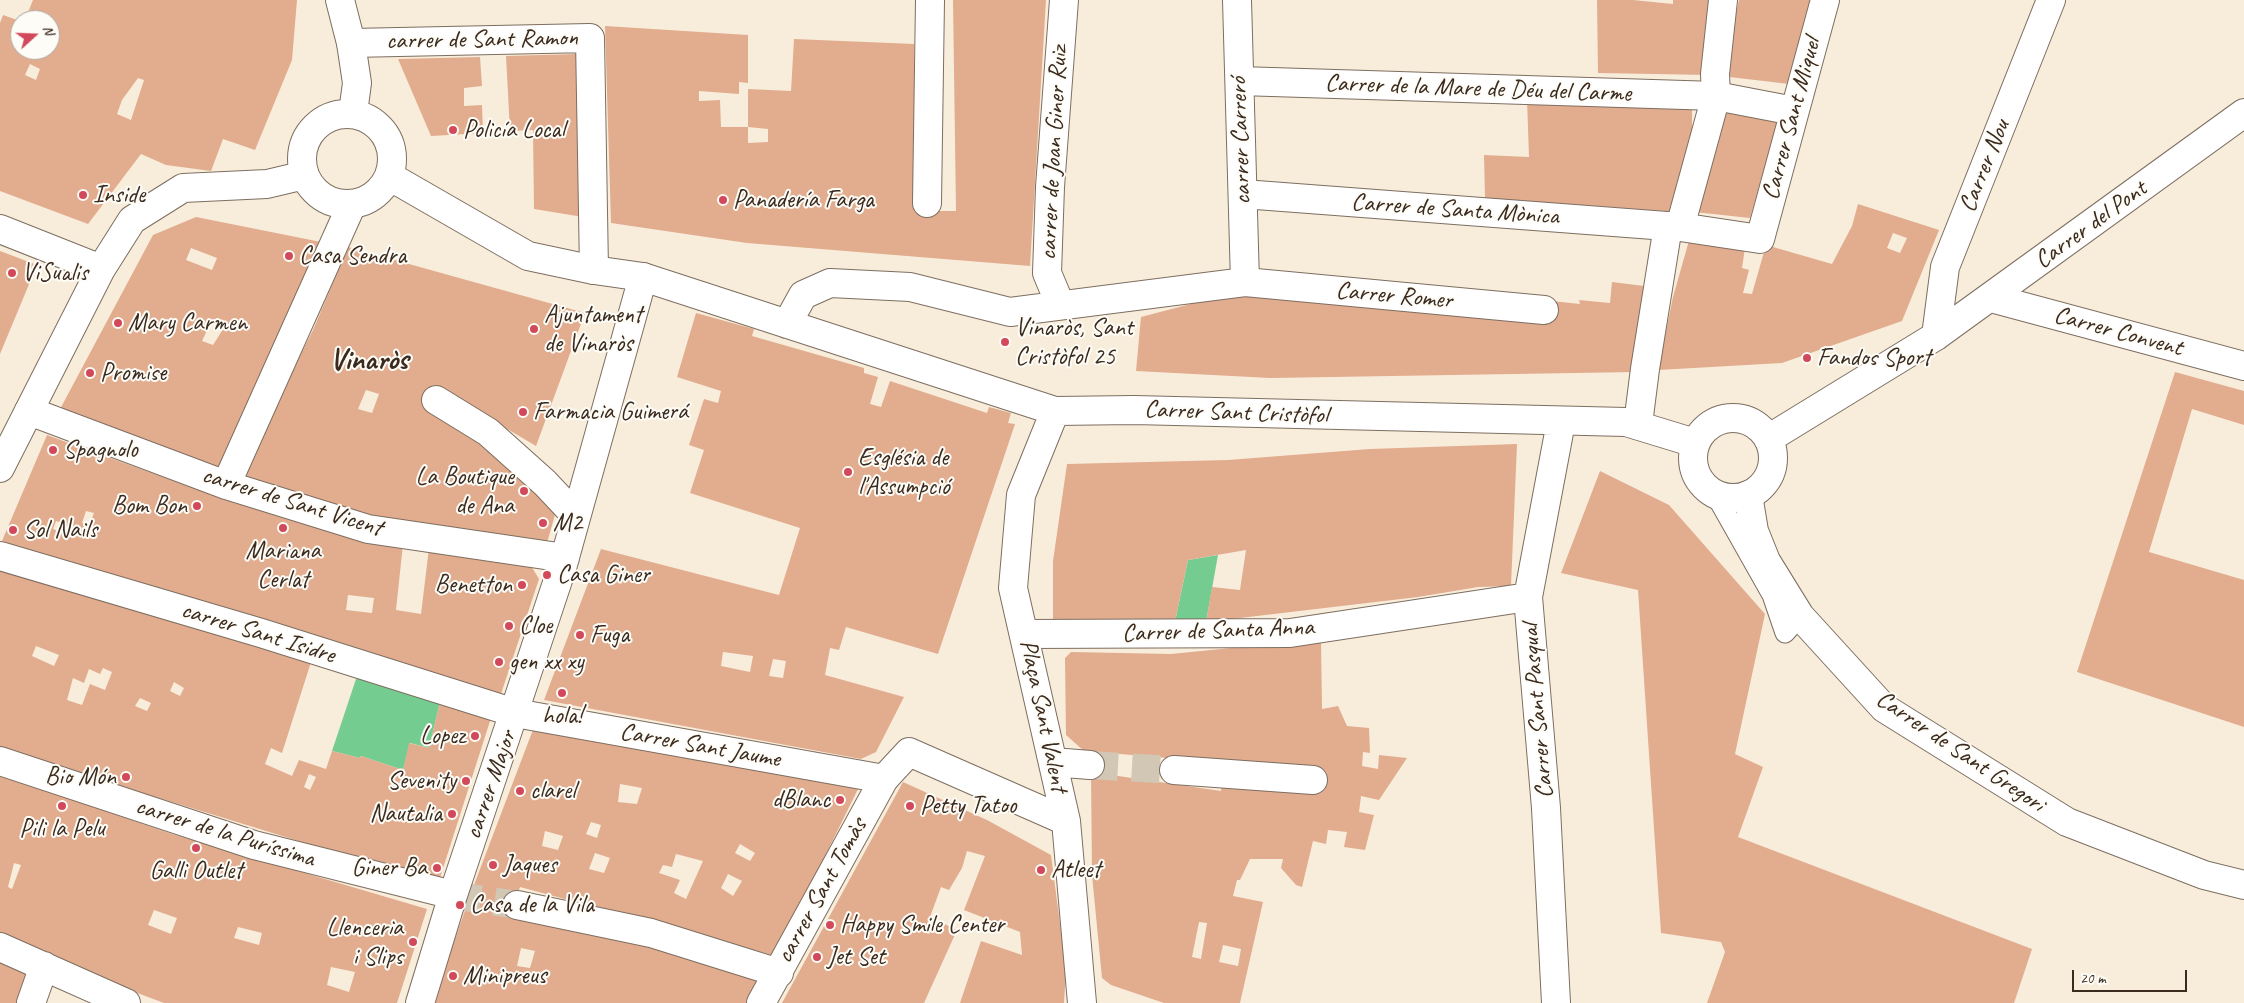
<!DOCTYPE html>
<meta charset="utf-8">
<style>
body{margin:0}
#map{position:relative;width:2244px;height:1003px;overflow:hidden;background:#f8eddb;font-family:Caveat,sans-serif}
canvas{display:block}
.north{position:absolute;left:10px;top:10px;width:50px;height:50px;box-sizing:border-box;background:#fdfcf7;border:1px solid #afa8a0;border-radius:50%;rotate:70deg;font-size:14px;font-weight:700;line-height:20px;text-align:center;color:#3b2a1e}
.north::after{content:'';display:block;margin:auto;width:18px;height:22px;background:#d1495b;clip-path:polygon(50% 0,100% 100%,50% 72%,0 100%)}
.scale{position:absolute;left:2072px;top:970px;width:115px;height:22px;box-sizing:border-box;border:2px solid #3b2a1e;border-top:0;padding-left:6px;font-size:15px;line-height:18px;white-space:nowrap;color:#3b2a1e;-webkit-text-stroke:4px #fdfcf7;paint-order:stroke}
</style>
<div id="map">
<canvas width="2244" height="1003"></canvas>
<div class="north">N</div>
<div class="scale">20 m</div>
</div>
<script>
const context = document.querySelector('canvas').getContext('2d');
context.lineJoin = 'round';
function fill(path, color) { context.fillStyle = color; context.fill(path, 'evenodd'); }
const poly = rows => new Path2D(rows.map(r => 'M' + r).join(''));
function stroke(path, color, width, dash) { context.strokeStyle = color; context.lineWidth = width; context.lineCap = dash ? 'butt' : 'round'; context.setLineDash(dash || []); context.stroke(path); }
function write(font, color, halo, rows, align = 'center') {
  context.font = font + ' Caveat,sans-serif'; context.lineWidth = 4; context.setLineDash([]); context.textBaseline = 'middle'; context.strokeStyle = halo; context.fillStyle = color; for (const [text, x, y, turn = 0] of rows) {
    context.save(); context.translate(x, y); context.rotate((+turn || 0) * Math.PI / 180); context.textAlign = isNaN(turn) ? turn : align; if (halo) context.strokeText(text, 0, 0); context.fillText(text, 0, 0); context.restore();
  }
}
fill(poly([
 [1218,555,1206,622,1174,626,1188,560],
 [357,676,440,702,429,748,410,743,403,770,361,756,360,758,332,751]
]), '#75cc91');
fill(poly([
 [33,0,297,0,292,60,255,150,223,139,211,171,166,165,141,154,88,224,0,191,0,23,3,15,20,21,20,50,50,50,50,20,25,20],
 [30,64,40,69,36,80,25,75],
 [138,78,144,80,131,120,117,114,122,100],
 [953,0,1046,0,1030,266,747,243,611,223,605,26,748,35,748,83,739,82,739,94,699,91,699,101,720,100,721,127,748,127,748,143,768,142,768,129,748,127,748,89,791,91,794,39,914,44,914,211,956,211],
 [1597,0,1633,0,1673,4,1673,0,1715,0,1709,75,1598,73],
 [1739,0,1813,0,1789,84,1721,76],
 [578,54,583,217,534,209,533,130,510,131,506,56],
 [480,57,482,86,464,88,464,106,482,105,483,133,431,136,398,59],
 [1527,99,1692,105,1692,164,1678,212,1485,198,1484,155,1529,157],
 [1725,104,1780,113,1750,218,1694,212],
 [1858,204,1939,230,1902,321,1782,363,1658,370,1673,297,1690,237,1745,248,1742,268,1749,270,1743,293,1752,294,1766,245,1832,264,1852,226],
 [1893,233,1907,238,1900,253,1887,248],
 [196,217,326,243,218,474,59,411,153,235],
 [191,248,217,258,212,270,186,260],
 [211,322,225,326,213,345,202,341],
 [348,247,585,313,536,446,433,385,427,405,468,431,556,511,547,543,391,519,342,509,237,480,313,330],
 [366,390,379,394,372,413,358,409],
 [0,251,37,265,0,354],
 [1612,282,1644,286,1636,372,1270,378,1136,371,1141,317,1225,295,1552,301,1580,304,1579,300,1610,303],
 [696,313,754,329,752,336,864,368,864,373,878,377,870,404,881,407,890,381,987,413,989,407,1011,413,1008,423,1015,424,938,654,846,627,839,650,830,648,825,675,904,697,876,752,861,759,544,700,601,549,779,595,800,528,690,493,704,450,689,445,704,399,718,403,721,391,677,377],
 [723,652,753,656,750,672,721,666],
 [773,659,786,661,783,678,769,676],
 [2175,372,2244,391,2244,425,2192,409,2149,552,2244,580,2244,727,2077,672],
 [47,435,234,503,403,544,396,610,421,614,429,548,530,564,539,579,501,694,71,565,2,541],
 [86,511,94,513,89,525,82,523],
 [56,521,64,524,61,532,53,529],
 [348,595,374,598,372,613,346,610],
 [1517,444,1511,586,1478,587,1418,597,1206,622,1212,587,1240,590,1246,550,1188,560,1174,626,1053,626,1053,561,1067,464,1228,460,1370,449],
 [1600,471,1669,505,1765,614,1735,754,1763,767,1738,837,2032,949,2014,1003,1707,1003,1725,952,1721,942,1661,933,1638,590,1561,573],
 [0,570,311,662,282,753,271,748,265,764,292,776,299,760,326,769,332,751,360,758,361,756,403,770,409,743,429,748,440,702,491,718,438,884,0,749],
 [36,646,59,655,54,666,32,656],
 [103,668,112,672,105,690,90,684,82,705,67,700,73,678,84,683,89,669,100,674],
 [174,682,184,688,180,696,170,691],
 [140,698,151,703,147,711,135,706],
 [309,774,316,777,310,790,304,787],
 [1321,639,1322,709,1338,706,1347,726,1369,728,1370,753,1363,752,1362,766,1378,769,1379,755,1407,758,1379,800,1361,796,1359,812,1374,815,1365,850,1344,847,1347,832,1328,830,1326,844,1313,841,1302,887,1296,885,1281,868,1283,859,1250,859,1240,880,1237,880,1233,896,1263,902,1240,1003,1164,1003,1111,985,1102,978,1092,875,1091,772,1221,791,1222,782,1321,790,1323,771,1084,751,1066,735,1065,658,1071,652,1171,654],
 [1199,922,1207,923,1201,959,1192,957],
 [1223,945,1241,949,1238,966,1219,962],
 [534,727,794,774,858,789,776,956,520,887,509,917,671,947,764,976,749,1003,432,1003,477,877],
 [620,784,642,788,637,804,618,802],
 [591,822,601,825,597,838,586,834],
 [545,831,563,836,558,850,542,846],
 [740,844,755,853,750,861,735,853],
 [595,853,610,858,604,873,589,869],
 [676,854,703,861,686,899,674,893,680,880,659,873,663,865,672,867],
 [728,874,742,881,733,896,721,888],
 [521,948,535,951,530,968,517,966],
 [0,775,172,834,427,909,397,1003,164,1003,55,962,0,938],
 [14,863,21,865,12,889,8,887],
 [154,910,177,918,171,934,148,925],
 [238,927,262,933,259,945,234,938],
 [331,967,355,972,349,992,327,985],
 [903,782,987,820,1051,855,1066,970,1064,1003,960,1003,981,941,1022,955,1020,932,964,910,985,856,967,851,962,868,949,890,941,887,930,917,957,930,924,1003,782,1003],
 [0,954,34,970,23,1003,0,1003]
]), '#e2ac8f');
stroke(poly([
 [453,895,517,905]
]), '#d2c6b5', 28, [28, 14]);
stroke(poly([
 [1090,765,1174,770]
]), '#d2c6b5', 28, [28, 14]);
const service = poly([
 [1715,494,1772,595,1785,633,1800,616]
]);
const pedestrian = poly([
 [351,43,590,38,594,270],
 [927,203,930,0],
 [1680,227,1716,96,1715,74,1723,0],
 [1245,282,1544,310],
 [436,400,488,432,545,483,576,516],
 [29,411,226,485,368,529,565,558],
 [1638,424,1645,369,1668,226],
 [226,485,352,204],
 [0,556,261,633,515,713,884,779,761,1003],
 [0,761,254,845,453,895],
 [517,905,651,933,779,973],
 [0,947,126,1003],
 [31,1003,44,966],
 [420,1003,453,895,562,568,643,277]
]);
const minor = poly([
 [340,0,351,43,357,83,353,113],
 [1240,81,1716,96,1794,111],
 '302 159a45 45 0 1 1 90 0a45 45 0 1 1-90 0Z',
 [389,176,528,256,594,270,643,277,1055,411,1134,410,1626,422,1695,443],
 [1243,194,1680,227,1760,239,1825,0],
 [0,229,101,269],
 [1991,298,2244,366],
 [1060,304,1047,273,1050,187,1064,0],
 [787,324,803,295,830,283,910,287,1010,312,1245,282,1237,0],
 [1936,336,1945,267,2051,0],
 [0,468,101,269,132,220,183,188,267,184,305,175],
 [1748,495,1754,531,1766,561,1800,616,1884,708,2067,822,2204,875,2244,885],
 [1025,634,1290,633,1528,597],
 [1053,762,1090,765],
 [1174,770,1313,780],
 [884,779,909,752,1066,821,1013,588,1021,495,1055,411],
 [1066,821,1082,1003],
 [1556,1003,1546,808,1528,597,1561,422]
]);
const tertiary = poly([
 '1693 458a40 40 0 1 1 80 0a40 40 0 1 1-80 0Z',
 [1768,439,1936,336,2244,113]
]);
stroke(service, '#7d6e60', 21);
stroke(pedestrian, '#7d6e60', 30);
stroke(minor, '#7d6e60', 30);
stroke(tertiary, '#7d6e60', 30);
stroke(service, '#fff', 19);
stroke(pedestrian, '#fff', 28);
stroke(minor, '#fff', 28);
stroke(tertiary, '#fff', 28);
for (const [x, y, r, color] of [
 [453,130,5,"#d1495b"],
 [83,195,5,"#d1495b"],
 [723,200,5,"#d1495b"],
 [289,256,5,"#d1495b"],
 [12,273,5,"#d1495b"],
 [118,323,5,"#d1495b"],
 [534,329,5,"#d1495b"],
 [1005,342,5,"#d1495b"],
 [1807,358,5,"#d1495b"],
 [90,373,5,"#d1495b"],
 [523,412,5,"#d1495b"],
 [53,450,5,"#d1495b"],
 [848,472,5,"#d1495b"],
 [524,491,5,"#d1495b"],
 [197,506,5,"#d1495b"],
 [543,523,5,"#d1495b"],
 [283,528,5,"#d1495b"],
 [13,530,5,"#d1495b"],
 [547,575,5,"#d1495b"],
 [522,585,5,"#d1495b"],
 [509,626,5,"#d1495b"],
 [580,635,5,"#d1495b"],
 [499,662,5,"#d1495b"],
 [562,693,5,"#d1495b"],
 [475,736,5,"#d1495b"],
 [126,777,5,"#d1495b"],
 [466,781,5,"#d1495b"],
 [520,791,5,"#d1495b"],
 [840,800,5,"#d1495b"],
 [62,806,5,"#d1495b"],
 [910,806,5,"#d1495b"],
 [452,814,5,"#d1495b"],
 [196,848,5,"#d1495b"],
 [493,865,5,"#d1495b"],
 [437,868,5,"#d1495b"],
 [1041,870,5,"#d1495b"],
 [460,905,5,"#d1495b"],
 [830,925,5,"#d1495b"],
 [413,942,5,"#d1495b"],
 [817,957,5,"#d1495b"],
 [453,976,5,"#d1495b"]
]) { const dot = new Path2D(); dot.arc(x, y, r, 0, 2 * Math.PI); context.fillStyle = color; context.fill(dot); stroke(dot, '#fdfcf7', 2); }
write('25px', '#3b2a1e', '#fdfcf7', [
 ["carrer de Sant Ramon",482,40,-1],
 ["Carrer de la Mare de Déu del Carme",1478,89,2],
 ["Carrer Sant Miquel",1792,119,-75],
 ["carrer Carreró",1241,141,-92],
 ["carrer de Joan Giner Ruiz",1054,153,-87],
 ["Carrer Nou",1985,166,-68],
 ["Carrer de Santa Mònica",1455,210,4],
 ["Carrer del Pont",2091,225,-36],
 ["Carrer Romer",1394,296,5],
 ["Carrer Convent",2118,332,15],
 ["Carrer Sant Cristòfol",1236,413,2],
 ["carrer de Sant Vicent",292,502,17],
 ["Carrer de Santa Anna",1218,631,-2],
 ["carrer Sant Isidre",258,633,17],
 ["Carrer Sant Pasqual",1538,711,-95],
 ["Plaça Sant Valent",1043,716,78],
 ["Carrer Sant Jaume",700,746,10],
 ["Carrer de Sant Gregori",1960,752,34],
 ["carrer Major",491,785,-71],
 ["carrer de la Puríssima",225,833,17],
 ["carrer Sant Tomàs",822,891,-61]
]);
write('25px', '#3b2a1e', '#fdfcf7', [
 ["Policía Local",463,130],
 ["Inside",93,195],
 ["Panadería Farga",733,200],
 ["Casa Sendra",299,256],
 ["ViSualis",22,273],
 ["Ajuntament",544,315],
 ["de Vinaròs",544,344],
 ["Mary Carmen",128,323],
 ["Vinaròs, Sant",1015,328],
 ["Cristòfol 25",1015,357],
 ["Fandos Sport",1817,358],
 ["Promise",100,373],
 ["Farmacia Guimerá",533,412],
 ["Spagnolo",63,450],
 ["Església de",858,458],
 ["l'Assumpció",858,487],
 ["La Boutique",514,477,"right"],
 ["de Ana",514,506,"right"],
 ["Bom Bon",187,506,"right"],
 ["M2",553,523],
 ["Sol Nails",23,530],
 ["Mariana",283,551,"center"],
 ["Cerlat",283,580,"center"],
 ["Casa Giner",557,575],
 ["Benetton",512,585,"right"],
 ["Cloe",519,626],
 ["Fuga",590,635],
 ["gen xx xy",509,662],
 ["hola!",562,716,"center"],
 ["Lopez",465,736,"right"],
 ["Bio Món",116,777,"right"],
 ["Sevenity",456,781,"right"],
 ["clarel",530,791],
 ["dBlanc",830,800,"right"],
 ["Petty Tatoo",920,806],
 ["Nautalia",442,814,"right"],
 ["Pili la Pelu",62,829,"center"],
 ["Jaques",503,865],
 ["Giner Ba",427,868,"right"],
 ["Atleet",1051,870],
 ["Galli Outlet",196,871,"center"],
 ["Casa de la Vila",470,905],
 ["Happy Smile Center",840,925],
 ["Llenceria",403,928,"right"],
 ["i Slips",403,957,"right"],
 ["Jet Set",827,957],
 ["Minipreus",463,976]
], 'left');
write('bold 30px', '#3b2a1e', '#fdfcf7', [
 ["Vinaròs",369,361]
]);
</script>
